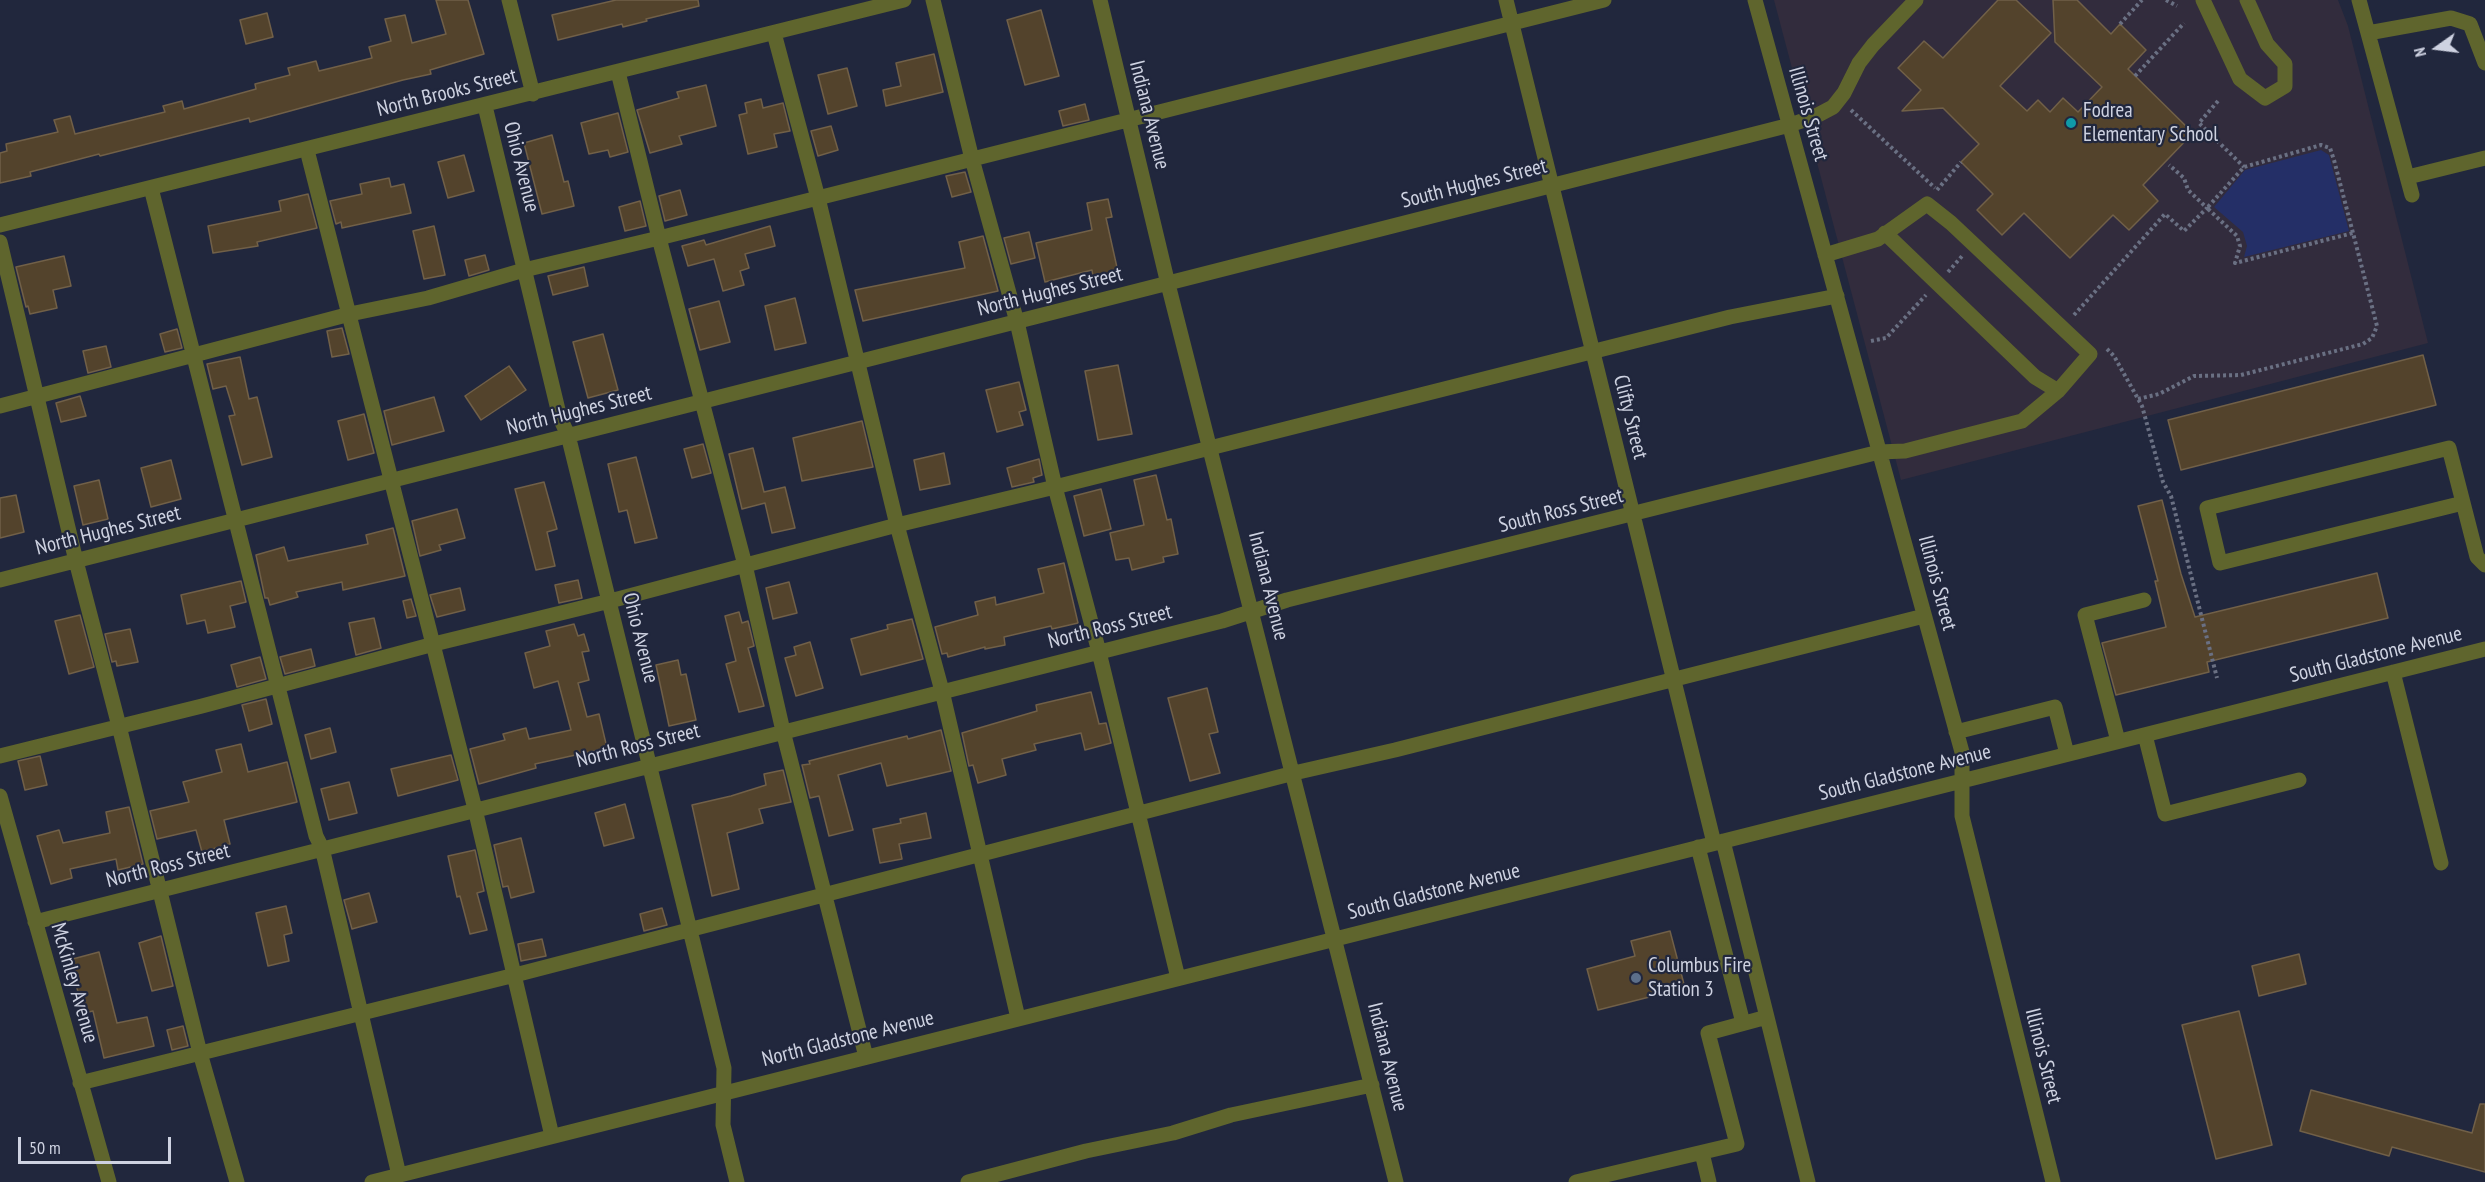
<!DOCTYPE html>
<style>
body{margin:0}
#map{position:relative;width:2485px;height:1182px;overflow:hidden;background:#21273d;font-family:"PT Sans Narrow",sans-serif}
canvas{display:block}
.north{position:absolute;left:2407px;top:18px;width:60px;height:60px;-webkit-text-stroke:4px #21273d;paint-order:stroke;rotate:256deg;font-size:16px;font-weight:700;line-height:24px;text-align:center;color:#ced2e1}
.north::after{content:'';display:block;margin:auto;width:21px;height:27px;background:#ced2e1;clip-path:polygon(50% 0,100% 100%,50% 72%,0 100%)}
.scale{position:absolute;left:18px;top:1137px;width:153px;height:27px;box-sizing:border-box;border:3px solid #ced2e1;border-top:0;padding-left:8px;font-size:18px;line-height:21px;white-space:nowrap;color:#ced2e1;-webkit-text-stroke:4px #21273d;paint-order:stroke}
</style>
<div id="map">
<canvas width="2485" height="1182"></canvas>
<div class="north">N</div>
<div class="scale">50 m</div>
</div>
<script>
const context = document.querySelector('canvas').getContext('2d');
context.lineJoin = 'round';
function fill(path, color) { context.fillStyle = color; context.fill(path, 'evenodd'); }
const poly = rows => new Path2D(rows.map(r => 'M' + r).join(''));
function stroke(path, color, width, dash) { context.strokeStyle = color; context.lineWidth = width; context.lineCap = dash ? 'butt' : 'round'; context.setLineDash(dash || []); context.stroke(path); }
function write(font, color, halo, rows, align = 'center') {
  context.font = font + ' "PT Sans Narrow",sans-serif'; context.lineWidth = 4.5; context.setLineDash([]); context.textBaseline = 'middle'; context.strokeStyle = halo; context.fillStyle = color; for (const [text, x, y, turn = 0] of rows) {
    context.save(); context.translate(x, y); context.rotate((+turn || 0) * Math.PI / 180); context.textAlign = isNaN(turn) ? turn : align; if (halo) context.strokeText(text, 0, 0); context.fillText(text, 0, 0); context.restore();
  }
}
fill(poly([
 [1774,0,2338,0,2348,26,2428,343,1901,480]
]), '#322c3d');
fill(poly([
 [2321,150,2329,155,2349,231,2244,257,2247,246,2243,232,2214,207,2245,170]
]), '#242f67');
const building = poly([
 [436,0,468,0,484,54,430,70,431,74,403,80,250,122,249,118,100,156,99,154,30,172,31,176,0,183,0,153,7,151,6,144,58,132,54,120,70,116,75,134,165,112,163,106,182,101,184,109,256,89,255,84,290,75,288,68,316,61,319,71,372,58,369,47,391,41,385,19,405,15,412,43,446,34,436,0],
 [616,0,698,0,699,6,646,19,647,21,623,27,622,24,558,40,552,15,616,0],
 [1998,0,2016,0,2051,33,2000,86,2027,111,2038,100,2050,112,2063,98,2078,112,2102,87,2055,42,2053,0,2077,0,2111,34,2120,24,2146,50,2128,69,2193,133,2143,185,2158,201,2129,230,2113,215,2070,258,2024,213,2002,235,1977,210,1993,194,1961,162,1979,144,1943,108,1902,111,1921,90,1898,68,1924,41,1943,58,1998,0],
 [1041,10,1059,76,1025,85,1007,20,1041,10],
 [267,13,273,37,246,44,240,20,267,13],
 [934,54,943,92,886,106,883,90,901,86,896,63,934,54],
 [847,68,857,106,828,114,818,75,847,68],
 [706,85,716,126,679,136,682,144,650,153,637,110,679,98,677,92,706,85],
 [761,99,763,108,783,103,790,131,774,134,777,147,748,154,739,115,747,113,745,103,761,99],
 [1085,104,1089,120,1063,126,1059,111,1085,104],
 [618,113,628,152,610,157,608,150,589,154,581,123,618,113],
 [831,126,838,150,818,156,811,131,831,126],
 [552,135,564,182,568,181,574,206,542,214,524,143,552,135],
 [464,155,474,191,448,198,438,162,464,155],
 [965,172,971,192,952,197,946,176,965,172],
 [389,178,391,187,404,184,411,213,342,228,341,222,336,224,330,201,362,194,360,184,389,178],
 [680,190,687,215,665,221,659,196,680,190],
 [308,194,317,228,257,242,258,246,213,253,208,226,281,211,279,201,308,194],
 [1108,199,1112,217,1106,218,1118,272,1093,277,1092,270,1045,282,1036,243,1092,230,1087,203,1108,199],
 [640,201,646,226,625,231,619,207,640,201],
 [434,226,445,275,424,279,413,231,434,226],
 [770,226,775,246,745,254,749,268,740,271,744,285,723,291,714,259,688,266,682,246,704,240,706,245,770,226],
 [1029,232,1035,258,1011,264,1004,238,1029,232],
 [983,236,998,291,863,321,855,290,965,268,959,242,983,236],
 [485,255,489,270,469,276,465,260,485,255],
 [64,256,71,286,53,290,57,308,30,314,28,306,26,307,16,267,64,256],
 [584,267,588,286,553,295,548,276,584,267],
 [795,298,806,343,775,350,765,306,795,298],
 [719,301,730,342,700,350,689,309,719,301],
 [342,328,349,354,332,357,327,331,342,328],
 [177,329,182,348,165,352,160,334,177,329],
 [603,334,618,390,588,398,573,342,603,334],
 [106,346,111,367,88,373,83,351,106,346],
 [2423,355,2436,405,2181,470,2168,420,2423,355],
 [240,357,249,399,257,397,272,457,242,465,229,416,235,415,226,386,213,389,207,364,240,357],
 [1118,365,1132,434,1098,440,1085,371,1118,365],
 [509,366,526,390,481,420,465,396,509,366],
 [1019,382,1026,410,1019,412,1023,425,997,432,986,390,1019,382],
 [80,396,86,416,61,422,56,403,80,396],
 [434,397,444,431,392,445,384,411,434,397],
 [364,414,374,453,348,460,338,421,364,414],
 [862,421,873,467,802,481,793,438,862,421],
 [703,444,711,473,692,478,684,449,703,444],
 [753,448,764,492,785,487,795,528,772,533,765,503,742,509,729,454,753,448],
 [944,453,950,484,920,490,914,460,944,453],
 [636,457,657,538,635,543,627,510,619,512,608,464,636,457],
 [1039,459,1042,475,1033,478,1034,482,1012,487,1007,468,1039,459],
 [171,460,181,499,151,507,141,468,171,460],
 [1156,475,1167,520,1171,519,1178,554,1163,557,1164,562,1132,570,1129,558,1116,560,1110,533,1144,525,1134,480,1156,475],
 [99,480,108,519,83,525,74,486,99,480],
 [544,482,557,529,547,532,555,566,536,570,515,489,544,482],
 [1101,489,1111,529,1084,536,1074,496,1101,489],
 [16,495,24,532,0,538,0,498,16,495],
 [2162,500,2181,574,2195,617,2377,573,2388,618,2207,662,2209,672,2116,695,2102,643,2166,627,2155,581,2158,581,2138,506,2162,500],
 [457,509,465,538,439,545,441,550,420,556,412,521,457,509],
 [393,528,405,576,343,590,342,582,296,592,298,597,270,605,268,598,265,598,256,555,284,547,288,561,368,544,366,535,393,528],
 [1064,563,1078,623,1052,629,1051,626,1004,637,1005,645,985,649,985,647,948,657,947,653,942,654,935,627,978,615,975,602,995,597,996,605,1044,593,1038,569,1064,563],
 [578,580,582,598,559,603,555,585,578,580],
 [241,581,246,602,230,606,235,627,208,633,205,620,187,624,181,595,241,581],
 [789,582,797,613,773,619,766,588,789,582],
 [460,588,465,610,437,617,430,595,460,588],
 [411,599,416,616,407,618,403,601,411,599],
 [739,612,742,623,748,621,754,646,748,648,764,706,739,712,726,664,736,661,725,616,739,612],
 [80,615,94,667,69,674,55,621,80,615],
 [374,618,381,648,356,655,349,623,374,618],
 [912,619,923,659,861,675,851,639,888,629,887,625,912,619],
 [574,624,578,636,584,634,589,651,582,652,589,680,578,683,587,717,599,714,607,748,535,764,536,768,479,784,470,749,505,740,503,734,526,728,529,739,571,730,558,681,534,688,525,653,550,646,546,631,574,624],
 [130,629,138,662,117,666,116,661,112,662,105,634,130,629],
 [810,642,823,688,796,696,785,658,796,655,794,647,810,642],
 [311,649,315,666,285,674,280,657,311,649],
 [260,657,266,679,237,687,231,665,260,657],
 [678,660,681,675,686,674,696,720,669,726,656,665,678,660],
 [1207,688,1218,732,1209,734,1220,773,1190,781,1168,698,1207,688],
 [1091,692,1099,724,1106,723,1111,743,1085,750,1081,733,1034,744,1036,750,1002,759,1006,775,978,783,973,765,969,766,962,733,1037,711,1036,705,1091,692],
 [266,699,272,724,249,731,242,705,266,699],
 [330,728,336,752,311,759,305,735,330,728],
 [941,730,951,771,887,786,881,763,838,775,853,830,829,836,819,796,810,798,802,765,810,764,809,761,871,745,907,736,908,739,941,730],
 [241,744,248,772,287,762,297,802,224,820,230,844,202,852,196,830,157,839,150,811,189,802,183,782,222,772,216,750,241,744],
 [451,755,458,780,398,796,391,769,451,755],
 [40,756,47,785,25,790,18,761,40,756],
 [783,770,791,802,759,809,763,823,727,833,739,889,712,896,692,805,731,796,766,785,764,774,783,770],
 [349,782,357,813,329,820,321,789,349,782],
 [625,804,634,838,604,846,595,813,625,804],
 [129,807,143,864,118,870,116,859,70,869,72,878,51,884,37,836,59,830,63,843,110,833,106,812,129,807],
 [926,813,931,838,899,844,902,859,880,863,873,829,901,823,900,819,926,813],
 [521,838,534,892,511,898,508,886,503,887,494,845,521,838],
 [475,850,484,891,477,893,487,930,470,934,460,896,457,897,448,856,475,850],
 [369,893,377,922,352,929,344,900,369,893],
 [286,906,292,933,284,935,289,961,268,966,256,913,286,906],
 [662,908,667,925,644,931,640,914,662,908],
 [1670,931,1685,988,1598,1010,1587,969,1635,956,1631,941,1670,931],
 [161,936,173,986,152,991,139,943,161,936],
 [542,939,546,956,521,961,518,944,542,939],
 [99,952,117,1023,147,1017,154,1046,104,1058,93,1011,84,1013,69,960,99,952],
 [2299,954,2306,984,2259,996,2252,966,2299,954],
 [2239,1011,2272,1145,2216,1159,2182,1025,2239,1011],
 [183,1026,188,1046,172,1050,167,1030,183,1026],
 [2311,1090,2472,1133,2480,1104,2485,1104,2485,1172,2392,1147,2389,1156,2300,1131,2311,1090]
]);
fill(building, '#53432c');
stroke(building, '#716048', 1.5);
stroke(poly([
 [2166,0,2177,6],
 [2120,24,2142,0],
 [2135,76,2184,23],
 [2218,101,2199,123,2244,167],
 [1851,110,1935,188],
 [1937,190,1961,162],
 [1948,272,1963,255],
 [2074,315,2165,214,2184,231,2207,208,2188,190,2184,178,2169,165],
 [1871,341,1886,338,1926,295],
 [2107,349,2114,356,2142,406,2163,482,2171,496,2217,678],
 [2138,399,2159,394,2194,376,2241,375,2363,344,2372,338,2377,326,2353,233,2334,160,2330,148,2321,145,2244,167,2207,208,2237,236,2240,246,2235,263,2353,233]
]), '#6a7083', 4, [3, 3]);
stroke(poly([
 [509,0,533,94],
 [933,0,972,159,1017,322,1055,487,1099,652,1178,978],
 [1100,0,1168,284,1396,1182],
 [1506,0,1714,843],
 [1755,0,1962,752,1962,816,2053,1182],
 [2203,0,2240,79,2265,98,2285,86,2285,64,2267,44,2247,0],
 [2359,0,2412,195],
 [774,33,818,198,897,525,942,691,1018,1018],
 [2368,33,2451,18,2470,24,2485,63],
 [618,72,659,238,745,565,783,731,866,1057],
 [485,106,560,418,568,435,724,1068,723,1125,737,1182],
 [307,150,475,809,552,1136],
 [2408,177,2485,158],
 [151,188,316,836,322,848,399,1175],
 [0,225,904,0],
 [1885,233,2035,377,2058,391],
 [0,242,76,561,119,726,200,1053,237,1182],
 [0,406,350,314,428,298,524,270,659,238,1604,0],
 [2463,503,2220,563,2207,508,2449,448,2477,557,2485,565],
 [0,580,1790,125,1816,116,1833,107,1844,93,1859,63,1873,45,1916,0],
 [2393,672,2441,863],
 [1956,732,2055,707,2067,754],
 [2145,735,2165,814,2299,780],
 [2118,741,2085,615,2144,600],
 [0,756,202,706,434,644,610,601,897,525,1055,487,1730,317,1837,296],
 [0,796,109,1182],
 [1723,841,1767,1017],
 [1698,847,1743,1023],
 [35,922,1222,621,1287,600,1879,452,1905,451,2022,421,2058,391,2090,354,1951,223,1927,204,1878,239,1825,255],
 [80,1083,515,975,1294,773,1395,750,1924,616],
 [1702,1153,1709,1182],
 [372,1182,2485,649],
 [968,1182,1086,1151,1173,1133,1231,1115,1372,1085],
 [1576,1182,1737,1144,1708,1033,1767,1017,1808,1182]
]), '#5f652d', 15);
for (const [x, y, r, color] of [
 [2071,123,6,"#0f9aa8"],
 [1636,978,6,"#5c6f8a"]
]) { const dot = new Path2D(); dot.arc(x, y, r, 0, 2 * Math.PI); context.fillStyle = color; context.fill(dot); stroke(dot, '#21273d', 2); }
write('21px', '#ced2e1', '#21273d', [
 ["North Brooks Street",447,93,-14],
 ["Illinois Street",1808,114,74],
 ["Indiana Avenue",1149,115,76],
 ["Ohio Avenue",521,167,76],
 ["South Hughes Street",1474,184,-14],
 ["North Hughes Street",1050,292,-14],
 ["North Hughes Street",579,411,-14],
 ["Clifty Street",1630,417,76],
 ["South Ross Street",1561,511,-14],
 ["North Hughes Street",108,531,-14],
 ["Illinois Street",1937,583,75],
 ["Indiana Avenue",1268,586,76],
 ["North Ross Street",1110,627,-14],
 ["Ohio Avenue",640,638,76],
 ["South Gladstone Avenue",2376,655,-14],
 ["North Ross Street",638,746,-14],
 ["South Gladstone Avenue",1905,773,-14],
 ["North Ross Street",168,866,-14],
 ["South Gladstone Avenue",1434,892,-14],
 ["McKinley Avenue",74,983,74],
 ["North Gladstone Avenue",848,1039,-14],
 ["Illinois Street",2043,1056,76],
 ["Indiana Avenue",1387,1057,76]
]);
write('21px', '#ced2e1', '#21273d', [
 ["Fodrea",2083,111],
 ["Elementary School",2083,135],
 ["Columbus Fire",1648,966],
 ["Station 3",1648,990]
], 'left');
</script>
